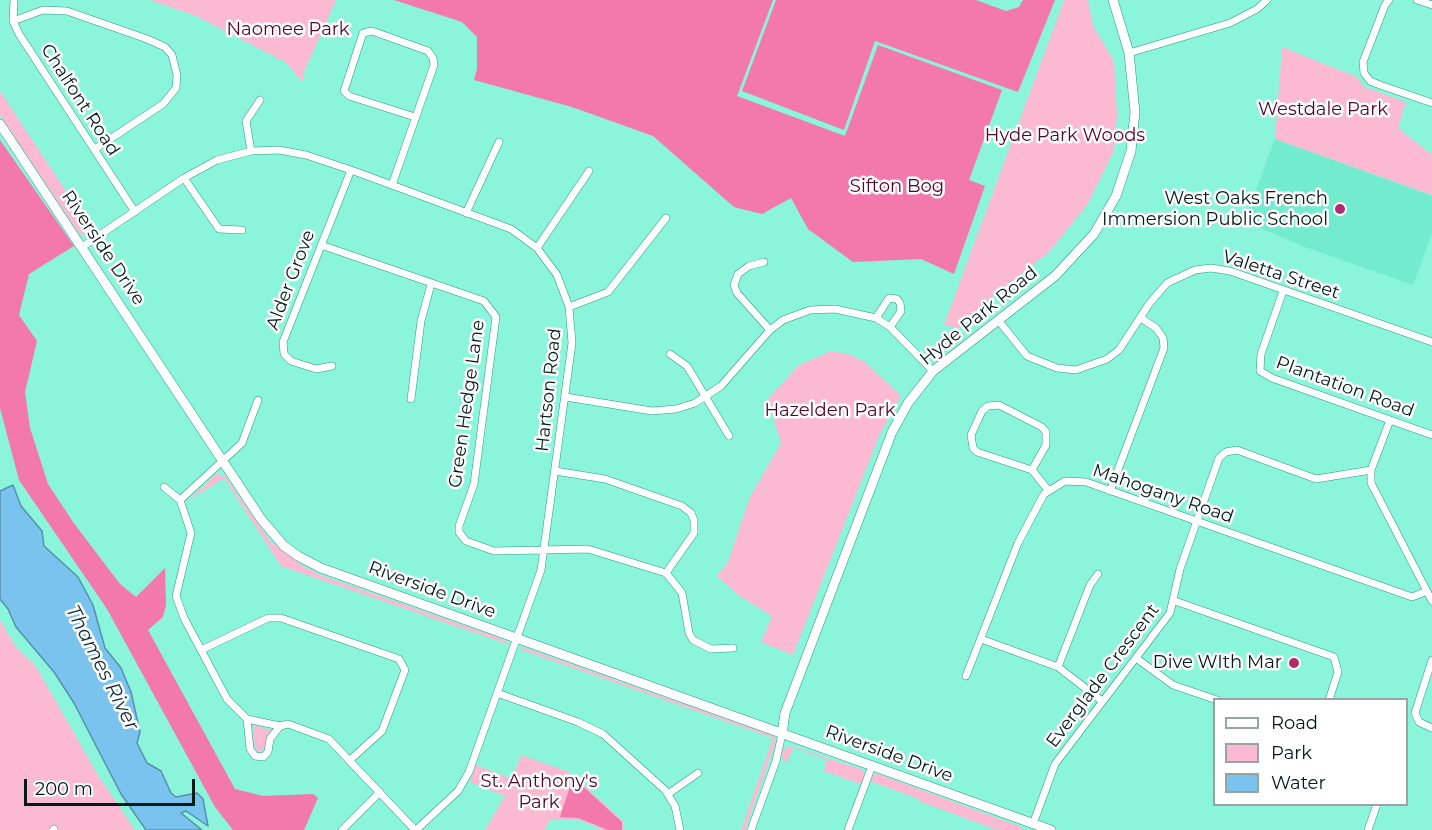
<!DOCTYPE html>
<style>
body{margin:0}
#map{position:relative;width:1432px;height:830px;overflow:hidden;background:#8af5da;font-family:Montserrat,sans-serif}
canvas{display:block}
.legend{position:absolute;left:1213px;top:698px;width:195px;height:108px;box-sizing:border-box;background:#fff;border:2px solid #9aa3a1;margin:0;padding:8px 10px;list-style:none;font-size:18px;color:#031a15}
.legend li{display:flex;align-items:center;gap:12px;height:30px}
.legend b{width:30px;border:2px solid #9aa3a1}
.scale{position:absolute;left:24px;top:779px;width:171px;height:27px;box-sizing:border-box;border:3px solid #031a15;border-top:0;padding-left:8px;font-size:18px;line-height:21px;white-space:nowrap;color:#031a15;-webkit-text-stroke:4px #fff;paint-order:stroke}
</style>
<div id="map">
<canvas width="1432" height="830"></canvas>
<ul class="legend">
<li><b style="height:8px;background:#fff"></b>Road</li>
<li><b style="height:16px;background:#fbbad2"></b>Park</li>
<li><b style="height:16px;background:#79c3ee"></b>Water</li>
</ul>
<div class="scale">200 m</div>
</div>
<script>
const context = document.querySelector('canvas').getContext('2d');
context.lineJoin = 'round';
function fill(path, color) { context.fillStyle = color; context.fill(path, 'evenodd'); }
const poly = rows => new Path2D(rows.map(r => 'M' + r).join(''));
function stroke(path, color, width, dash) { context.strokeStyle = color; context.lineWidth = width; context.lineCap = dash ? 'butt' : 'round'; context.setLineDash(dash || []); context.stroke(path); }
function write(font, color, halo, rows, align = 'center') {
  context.font = font + ' Montserrat,sans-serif'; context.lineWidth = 5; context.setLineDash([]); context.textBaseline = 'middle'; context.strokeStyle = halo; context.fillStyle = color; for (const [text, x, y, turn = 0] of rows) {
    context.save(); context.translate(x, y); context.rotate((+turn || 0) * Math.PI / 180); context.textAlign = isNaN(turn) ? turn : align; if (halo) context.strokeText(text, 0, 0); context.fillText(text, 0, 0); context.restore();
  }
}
fill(poly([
 [1275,139,1432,196,1432,234,1413,285,1305,247,1244,221]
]), '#72ebce');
fill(poly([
 [150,0,336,0,303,74,303,82,285,62,196,16],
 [1064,0,1088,0,1093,26,1114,61,1117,115,1114,151,1087,205,1049,252,988,300,959,328,944,325],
 [1282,47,1357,77,1364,87,1406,102,1398,128,1432,155,1432,195,1275,139],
 [0,91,94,234,86,236,78,232,0,115],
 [831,351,848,354,865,362,901,396,879,436,793,655,761,642,772,616,738,595,717,576,728,562,750,497,781,443,768,399,799,365],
 [216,474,225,476,270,541,303,566,320,575,505,640,510,645,281,566,224,478,188,501],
 [0,620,16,647,35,665,99,777,135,830,0,830],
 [525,648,774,736,776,741,745,830,741,830,773,738,519,649],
 [255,725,272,731,261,753,255,749,253,728],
 [790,746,861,769,865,773,863,785,824,771,827,760,793,748,787,762,783,761,782,751],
 [521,755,569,772,623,821,623,830,604,830,580,820,551,819,544,830,485,830,505,796,470,782,476,765,512,779],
 [878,774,1019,826,1024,830,997,830,919,801,919,799,870,781,872,776]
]), '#fbbad2');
fill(poly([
 [394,0,773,0,737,96,845,136,878,45,1002,90,969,180,985,186,954,274,921,259,853,262,808,229,791,198,762,214,734,207,653,136,572,107,474,80,477,69,477,37,462,22],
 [776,0,976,0,1006,11,1019,7,1023,0,1055,0,1018,92,875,41,844,130,742,91],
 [0,140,74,246,29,274,19,315,37,341,25,392,30,428,48,484,73,522,120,584,136,597,165,568,166,605,163,617,148,630,235,789,263,796,313,794,318,798,304,830,233,830,215,807,107,609,19,480,0,408],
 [573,777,622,822,622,830,608,830,578,818,560,817]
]), '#f378ac');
const water = poly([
 [13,485,21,506,42,531,44,546,78,577,93,605,105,648,121,668,131,692,140,732,137,743,147,763,161,771,171,793,176,797,197,793,203,799,208,826,186,811,181,813,202,830,146,830,121,794,74,703,54,672,16,627,8,609,0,599,0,491,13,485]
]);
fill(water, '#79c3ee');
stroke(water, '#5690ad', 1.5);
const minor = poly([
 [14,0,13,21,19,34,135,212],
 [1389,0,1385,5,1363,62,1364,73,1370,81,1380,85,1432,103],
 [1417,0,1432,5],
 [13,21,43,10,67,11,147,39,165,47,172,55,177,75,176,88,163,104,95,149],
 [1129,53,1230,23,1257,9,1267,0],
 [251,151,246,121,260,100],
 [184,178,219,229,242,230],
 [392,185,434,65,433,58,428,51,372,31,363,33,344,91,349,96,415,117],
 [466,213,499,142],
 [321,245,484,301,496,317,474,484,459,526,459,532,466,541,494,551,588,549,666,573,682,593,689,633,693,640,711,649,733,648],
 [82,247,184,178,217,160,251,151,279,150,306,155,351,170,511,229,537,248,557,275,569,307,572,343,541,570,469,772,458,791,416,830],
 [537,248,589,171],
 [764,262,749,266,738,274,734,285,737,293,770,330],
 [1283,291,1261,354,1260,371,1272,378,1432,435],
 [569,307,608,292,666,218],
 [876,318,889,298,897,299,900,303,901,311,890,327],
 [998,320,1027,356,1057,368,1076,370,1107,359,1119,350,1149,304,1167,283,1195,270,1211,268,1230,271,1432,342],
 [670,354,687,366,729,436],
 [332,366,316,369,291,361,284,354,283,342,351,170],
 [566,397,652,411,676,409,695,403,721,386,770,330,783,320,810,310,835,309,876,318,890,327,933,371],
 [411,399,421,321,431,284],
 [258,400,242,443,180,500,191,533,176,596,184,618,227,699,247,719,280,726,288,724,329,739,415,830],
 [1390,420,1371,470,1371,483,1432,601],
 [1032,470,1046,445,1046,432,1042,427,999,405,988,406,982,411,971,435,973,448,977,452,1032,470,1048,490],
 [555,471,605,479,682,506,691,513,694,520,694,533,666,573],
 [164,487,180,500],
 [1110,491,1164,348,1163,338,1156,328,1141,318],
 [1175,601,1334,657,1338,672,1329,700],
 [981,639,1058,667,1102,701],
 [201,650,268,618,281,618,399,659,405,670,382,731,350,760],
 [1136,658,1173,685,1217,700],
 [1432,660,1415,713,1419,722,1432,728],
 [1058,667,1090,585,1098,574],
 [966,676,1018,543,1044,494,1065,481,1086,482,1412,597,1427,591],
 [497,693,578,722,603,734,665,790,675,806,680,830],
 [247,719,250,749,255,756,263,757,268,752,270,739,280,726],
 [668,794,698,773],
 [1033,824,1055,764,1170,613,1180,569,1219,458,1226,452,1237,450,1316,479,1371,470],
 [53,830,54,829],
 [342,830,380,792],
 [751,830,776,761,782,734],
 [848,830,872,766],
 [1368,830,1377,804]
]);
const major = poly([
 [0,124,261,519,284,546,298,556,321,568,1051,830],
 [782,734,785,713,892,432,908,403,933,371,1055,276,1094,234,1116,196,1131,151,1135,112,1129,53,1113,0]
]);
stroke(minor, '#249b83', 8);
stroke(major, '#249b83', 10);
stroke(minor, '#fff', 7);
stroke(major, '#fff', 9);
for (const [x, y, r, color] of [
 [1340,209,6,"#b12a6d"],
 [1294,663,6,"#b12a6d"]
]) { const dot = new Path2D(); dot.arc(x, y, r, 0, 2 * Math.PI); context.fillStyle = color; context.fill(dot); stroke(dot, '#fff', 2); }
write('18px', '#53042e', '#fff', [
 ["Naomee Park",288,30],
 ["Westdale Park",1323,110],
 ["Hyde Park Woods",1065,136],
 ["Sifton Bog",897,187],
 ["Hazelden Park",830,411],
 ["St. Anthony's",539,782],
 ["Park",539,803]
]);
write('18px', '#031a15', '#fff', [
 ["Chalfont Road",80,100,57],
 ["Riverside Drive",103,248,56],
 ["Valetta Street",1281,275,18],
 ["Alder Grove",291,280,-69],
 ["Hyde Park Road",979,316,-39],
 ["Plantation Road",1345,387,20],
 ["Hartson Road",549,390,-84],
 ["Green Hedge Lane",467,404,-82],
 ["Mahogany Road",1163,494,19],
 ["Riverside Drive",432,590,20],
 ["Everglade Crescent",1103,676,-53],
 ["Riverside Drive",889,754,20]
]);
write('18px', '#031a15', '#fff', [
 ["West Oaks French",1328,199],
 ["Immersion Public School",1328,220],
 ["Dive WIth Mar",1282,663]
], 'right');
write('italic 20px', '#172e3c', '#fff', [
 ["Thames River",102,668,63]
]);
</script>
